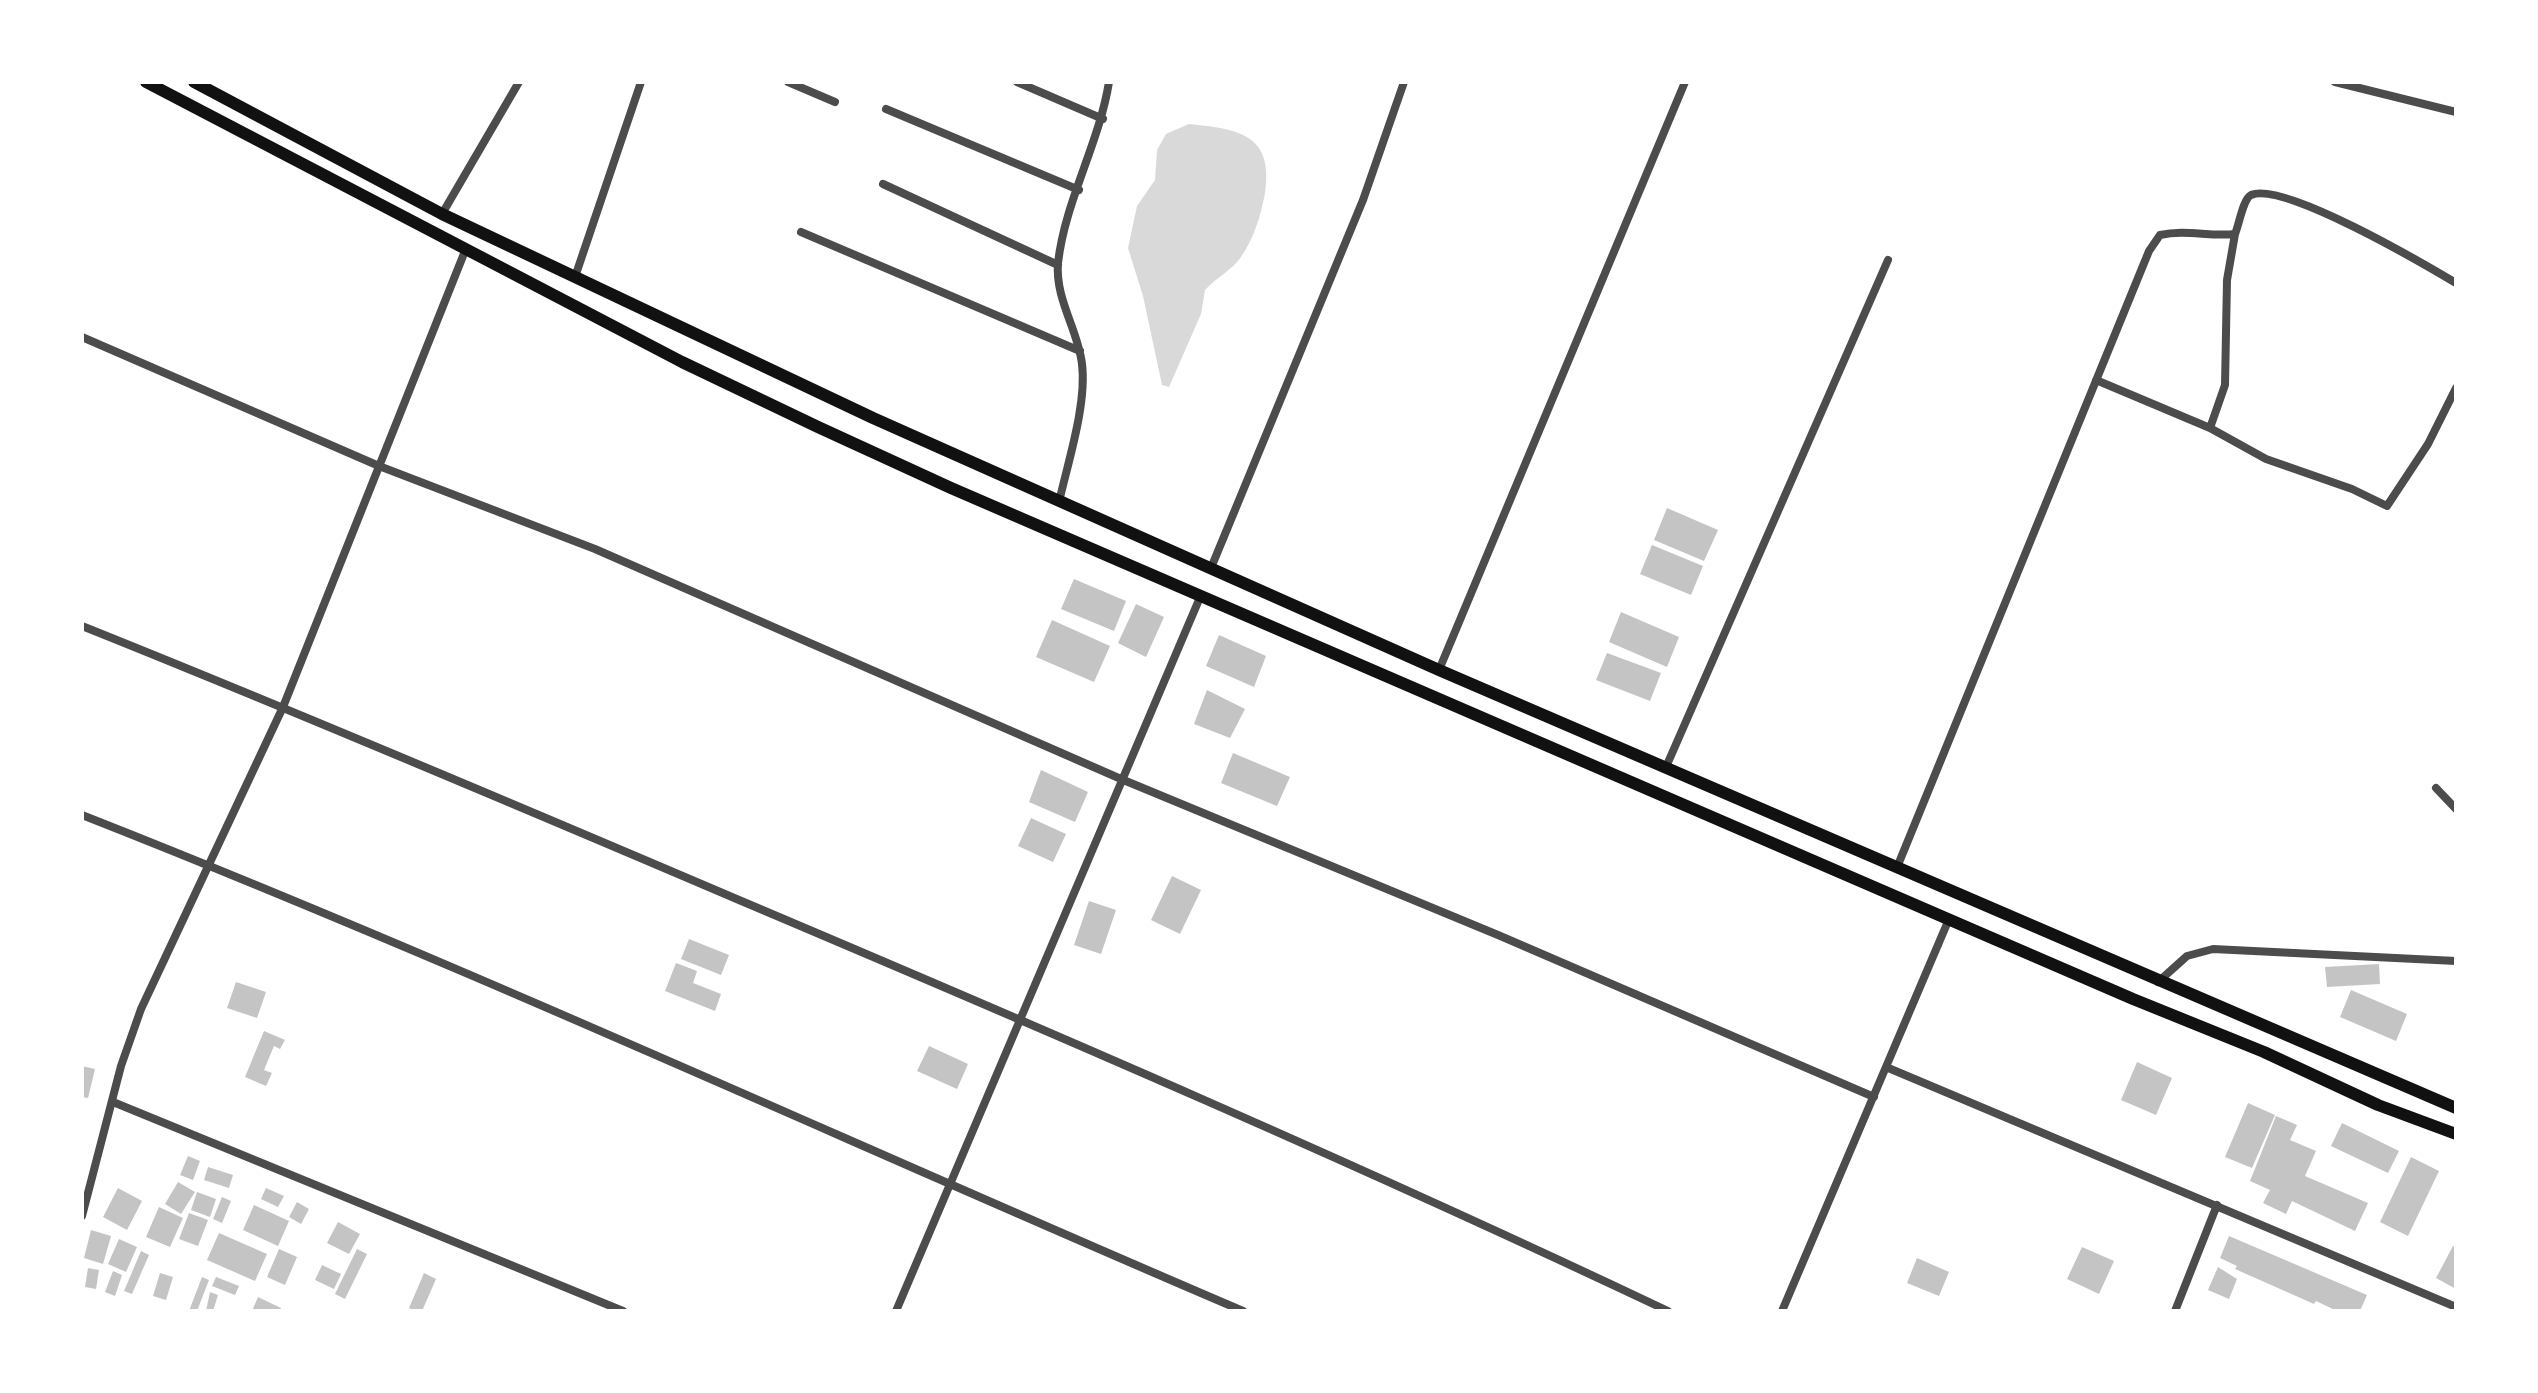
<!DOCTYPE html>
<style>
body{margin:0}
#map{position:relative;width:2538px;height:1393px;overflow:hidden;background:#fff;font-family:Poppins,sans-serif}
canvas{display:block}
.frame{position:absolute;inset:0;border:84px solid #fff;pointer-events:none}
</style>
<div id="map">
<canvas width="2538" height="1393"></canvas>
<div class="frame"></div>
</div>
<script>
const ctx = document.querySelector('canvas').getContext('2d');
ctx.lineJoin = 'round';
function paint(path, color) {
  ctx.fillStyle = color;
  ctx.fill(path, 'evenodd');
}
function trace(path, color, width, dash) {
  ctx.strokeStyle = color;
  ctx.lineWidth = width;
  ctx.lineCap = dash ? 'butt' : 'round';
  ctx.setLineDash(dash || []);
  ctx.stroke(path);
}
paint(new Path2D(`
 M 1189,124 C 1238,129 1274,134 1265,193 C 1261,215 1254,238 1241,257 C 1232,270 1216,278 1205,290 L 1201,314 L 1169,387 L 1162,385 L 1143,296 L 1128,248 L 1137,206 L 1155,180 L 1157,150 L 1166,134 Z`), '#d9d9d9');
paint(new Path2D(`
 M 1667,508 L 1718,530 L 1704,561 L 1654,540 Z
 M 1652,545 L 1703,566 L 1691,595 L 1640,574 Z
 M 1074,579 L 1126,601 L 1114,631 L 1061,609 Z
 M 1136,604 L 1164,617 L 1146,657 L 1118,643 Z
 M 1621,612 L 1679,637 L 1667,667 L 1609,642 Z
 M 1052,620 L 1110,646 L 1094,682 L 1036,657 Z
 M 1219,635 L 1266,656 L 1254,687 L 1206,666 Z
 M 1607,653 L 1661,673 L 1650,701 L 1596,680 Z
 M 1207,690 L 1245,709 L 1230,738 L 1194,724 Z
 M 1233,753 L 1290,777 L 1277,806 L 1221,783 Z
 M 1041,770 L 1088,792 L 1075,822 L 1029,802 Z
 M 1031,818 L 1066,834 L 1053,862 L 1018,846 Z
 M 1172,876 L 1201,890 L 1180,934 L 1151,920 Z
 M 1089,901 L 1116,910 L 1101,954 L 1074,945 Z
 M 689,939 L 729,955 L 721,975 L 681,959 Z
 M 676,963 L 697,971 L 693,983 L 721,994 L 715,1011 L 665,991 Z
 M 2379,964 L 2380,984 L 2327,987 L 2325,967 Z
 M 236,982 L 266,992 L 257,1018 L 227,1008 Z
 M 2351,990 L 2407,1014 L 2396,1041 L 2340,1017 Z
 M 264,1031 L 285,1040 L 280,1049 L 274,1046 L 264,1070 L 272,1073 L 266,1086 L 245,1077 Z
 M 929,1046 L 968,1064 L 957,1089 L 917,1071 Z
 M 2137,1062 L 2172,1078 L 2156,1115 L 2121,1100 Z
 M 82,1066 L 95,1069 L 88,1098 L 82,1097 Z
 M 2248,1103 L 2275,1115 L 2252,1168 L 2225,1157 Z
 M 2276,1116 L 2297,1125 L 2290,1140 L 2316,1151 L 2305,1176 L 2368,1203 L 2355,1231 L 2292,1201 L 2286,1214 L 2263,1203 L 2270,1190 L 2250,1181 Z
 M 2342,1123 L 2399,1151 L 2388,1173 L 2331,1146 Z
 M 188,1156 L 200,1161 L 193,1180 L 180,1175 Z
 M 2411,1157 L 2439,1171 L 2408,1236 L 2380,1222 Z
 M 208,1167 L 233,1175 L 229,1188 L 204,1180 Z
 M 178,1182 L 195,1192 L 181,1214 L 165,1204 Z
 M 118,1188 L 142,1201 L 127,1230 L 103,1217 Z
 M 266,1188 L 284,1196 L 278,1207 L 261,1199 Z
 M 197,1192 L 216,1199 L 210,1217 L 191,1210 Z
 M 222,1197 L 231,1201 L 222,1223 L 213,1219 Z
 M 297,1202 L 309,1209 L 301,1224 L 289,1217 Z
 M 254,1205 L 289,1221 L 278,1246 L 243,1230 Z
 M 159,1207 L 183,1218 L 170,1247 L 146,1237 Z
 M 189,1213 L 208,1220 L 198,1246 L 179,1239 Z
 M 338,1222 L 360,1234 L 349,1254 L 327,1243 Z
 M 91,1230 L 111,1236 L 103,1264 L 84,1258 Z
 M 219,1233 L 267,1254 L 255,1281 L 207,1260 Z
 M 2229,1236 L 2367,1295 L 2360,1311 L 2337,1311 L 2316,1301 L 2314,1304 L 2235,1269 L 2237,1266 L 2220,1258 Z
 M 119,1239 L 137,1247 L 126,1272 L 108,1264 Z
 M 2453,1246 L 2456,1248 L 2456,1289 L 2436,1278 Z
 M 2082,1247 L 2114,1261 L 2099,1294 L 2067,1279 Z
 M 279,1249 L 297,1257 L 285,1285 L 267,1277 Z
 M 357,1249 L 367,1254 L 345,1299 L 335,1294 Z
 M 141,1251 L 149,1255 L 132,1294 L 124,1291 Z
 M 1917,1258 L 1949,1272 L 1939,1296 L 1907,1283 Z
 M 322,1265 L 341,1274 L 334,1289 L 315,1280 Z
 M 2218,1267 L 2237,1279 L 2229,1299 L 2208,1290 Z
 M 88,1268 L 99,1270 L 96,1289 L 85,1287 Z
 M 113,1271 L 122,1275 L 115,1296 L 105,1292 Z
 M 160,1273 L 173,1277 L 166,1300 L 153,1296 Z
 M 424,1273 L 436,1279 L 422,1311 L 415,1311 L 409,1308 Z
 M 202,1277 L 209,1280 L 197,1311 L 189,1311 Z
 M 216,1277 L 239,1286 L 235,1295 L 212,1286 Z
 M 210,1292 L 218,1295 L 213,1311 L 206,1311 Z
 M 258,1297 L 281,1308 L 280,1311 L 252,1311 Z`), '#c4c4c4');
trace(new Path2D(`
 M 788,82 L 835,102
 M 1017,82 L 1103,119
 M 2335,82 L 2456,112
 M 886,109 L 1079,190
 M 883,184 L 1058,265
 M 442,214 L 519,82
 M 801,232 L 1080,351
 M 575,277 L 641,82
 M 82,337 L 379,466 L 595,549 L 1121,779 L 1498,935 L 1874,1097
 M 2096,380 L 2210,428 L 2266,459 L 2352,489 L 2387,506 L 2428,444 L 2456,388
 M 2210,428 L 2225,385 L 2227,280 L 2235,234
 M 1059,502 C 1068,462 1087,404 1082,364 C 1078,330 1055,299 1058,263 C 1065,201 1099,144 1109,82
 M 1211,568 L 1363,200 L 1404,82
 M 82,626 C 302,714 521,807 739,900 C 1051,1032 1362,1166 1668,1311
 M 1439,670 L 1685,82
 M 1666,767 L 1888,260
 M 2436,788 L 2456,809
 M 82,815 C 474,969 856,1146 1243,1311
 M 1898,865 L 2149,251 L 2160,235 C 2186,229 2209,237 2235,234 C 2239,225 2243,199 2251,195 C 2283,181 2424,264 2456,283
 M 2158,982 L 2187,956 L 2213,949 L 2456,961
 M 1886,1067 L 2456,1307
 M 113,1102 L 623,1311
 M 82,1216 L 121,1066 L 141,1009 L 283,707 L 465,251
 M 896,1311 L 1201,595
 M 1782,1311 L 1949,919
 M 2175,1311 L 2217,1205`), '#4c4c4c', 8);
trace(new Path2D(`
 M 146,82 L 682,362 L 818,427 L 951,488 L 2133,999 L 2264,1052 L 2378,1105 L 2456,1134
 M 194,82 L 442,214 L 873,418 L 1439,670 L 2456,1108`), '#111', 12);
</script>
